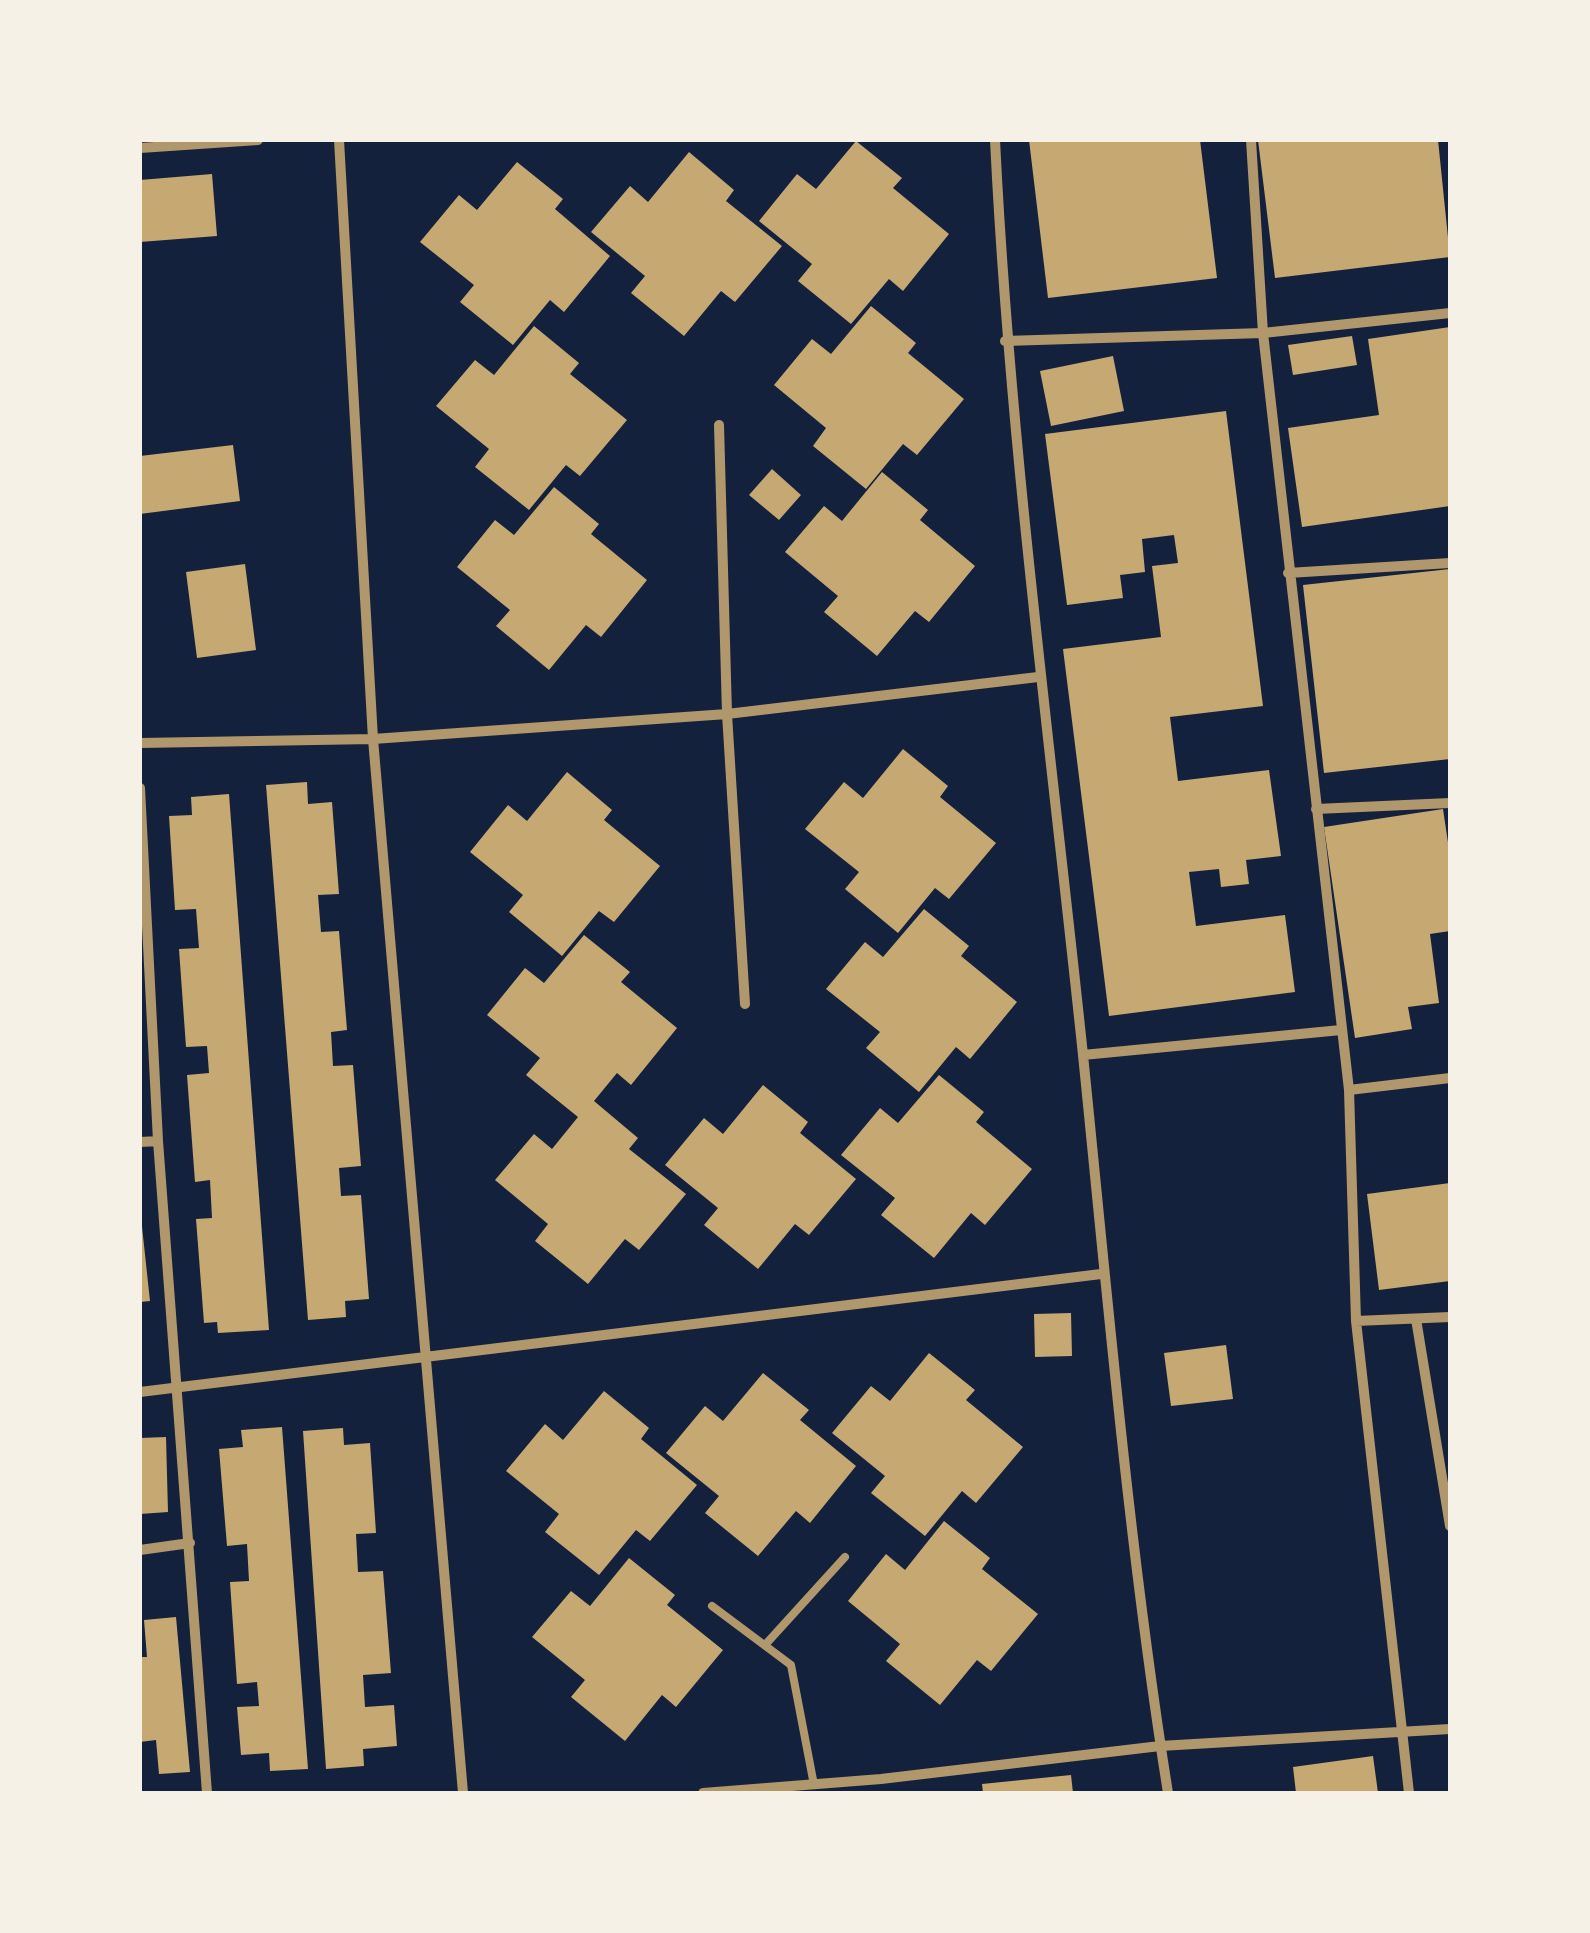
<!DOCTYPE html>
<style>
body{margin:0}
#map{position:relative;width:1590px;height:1933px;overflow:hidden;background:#14213d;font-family:Karla,sans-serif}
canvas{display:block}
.frame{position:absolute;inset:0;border:142px solid #f6f1e7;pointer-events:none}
</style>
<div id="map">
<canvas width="1590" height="1933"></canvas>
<div class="frame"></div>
</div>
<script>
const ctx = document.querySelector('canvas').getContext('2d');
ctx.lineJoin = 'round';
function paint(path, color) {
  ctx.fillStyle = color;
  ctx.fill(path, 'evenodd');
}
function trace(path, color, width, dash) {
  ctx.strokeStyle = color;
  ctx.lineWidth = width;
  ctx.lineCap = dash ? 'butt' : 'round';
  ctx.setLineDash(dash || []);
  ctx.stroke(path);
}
paint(new Path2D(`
 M 1029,140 L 1200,140 L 1217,278 L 1048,298 Z
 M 1258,140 L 1438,140 L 1450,257 L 1275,278 Z
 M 856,141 L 902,178 L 893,188 L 949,234 L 903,291 L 889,279 L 851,324 L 798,281 L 812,264 L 759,221 L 797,174 L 816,189 Z
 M 689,152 L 734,190 L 726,201 L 782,246 L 735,302 L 721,291 L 684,336 L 631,293 L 645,276 L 591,232 L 630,186 L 648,202 Z
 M 517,162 L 563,199 L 555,209 L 610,256 L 564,312 L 550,300 L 513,345 L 460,302 L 474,285 L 420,242 L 459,195 L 477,210 Z
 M 212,174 L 217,236 L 140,242 L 140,180 Z
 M 871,306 L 916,343 L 908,353 L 964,399 L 917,455 L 903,444 L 866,489 L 813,446 L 826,428 L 774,385 L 812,339 L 831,354 Z
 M 534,326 L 579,363 L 570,374 L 627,420 L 580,476 L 566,465 L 529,510 L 475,467 L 489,449 L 436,406 L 475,360 L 494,375 Z
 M 1450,327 L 1450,506 L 1302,527 L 1288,428 L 1379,415 L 1368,339 Z
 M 1352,336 L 1357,365 L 1293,375 L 1288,345 Z
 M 1113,356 L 1124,411 L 1051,426 L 1040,371 Z
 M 1226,411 L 1263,706 L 1170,717 L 1178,781 L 1269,770 L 1281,856 L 1246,860 L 1249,884 L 1221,887 L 1219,869 L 1189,872 L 1196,926 L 1285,915 L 1295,992 L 1109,1016 L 1063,649 L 1161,637 L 1152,566 L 1178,563 L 1174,535 L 1142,539 L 1145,572 L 1120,575 L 1123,598 L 1067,605 L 1045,434 Z
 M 233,445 L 240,501 L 140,514 L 140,456 Z
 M 772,469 L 801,495 L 779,520 L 749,495 Z
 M 882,472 L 928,510 L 920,520 L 975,566 L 929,622 L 915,611 L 877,656 L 824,612 L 838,596 L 785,552 L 824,506 L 842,521 Z
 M 554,487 L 599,524 L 591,534 L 647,580 L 601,637 L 586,625 L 549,670 L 496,626 L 510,610 L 457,567 L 495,520 L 514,535 Z
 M 245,564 L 256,650 L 197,658 L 186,572 Z
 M 1450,569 L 1450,759 L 1324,773 L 1303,585 Z
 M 903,749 L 948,786 L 940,797 L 996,843 L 949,899 L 935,888 L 898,933 L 845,889 L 859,872 L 805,829 L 844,782 L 863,798 Z
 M 567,772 L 612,810 L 604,820 L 660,866 L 614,922 L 599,911 L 562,956 L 509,912 L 523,895 L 470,852 L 508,805 L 527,821 Z
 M 307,782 L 308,804 L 332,802 L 339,894 L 318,895 L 321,932 L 339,931 L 347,1030 L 331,1032 L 333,1066 L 353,1065 L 361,1166 L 339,1168 L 341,1196 L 361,1195 L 369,1299 L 345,1301 L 346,1317 L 308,1320 L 266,785 Z
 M 229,794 L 269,1330 L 218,1333 L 217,1322 L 204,1323 L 196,1219 L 212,1218 L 210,1180 L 195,1182 L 187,1075 L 209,1073 L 207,1046 L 186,1047 L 179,949 L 199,948 L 196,909 L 175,910 L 169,816 L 192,815 L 191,797 Z
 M 1443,809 L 1450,856 L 1450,931 L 1430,934 L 1439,1003 L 1408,1007 L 1412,1029 L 1355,1038 L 1324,827 Z
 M 924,909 L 969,946 L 961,956 L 1017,1002 L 970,1059 L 956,1047 L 919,1092 L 866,1048 L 880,1032 L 826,989 L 865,942 L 883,957 Z
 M 584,935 L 630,972 L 621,982 L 677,1028 L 631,1085 L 617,1073 L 594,1101 L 638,1138 L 629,1149 L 686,1194 L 639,1250 L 625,1239 L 588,1284 L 535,1241 L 548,1224 L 495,1180 L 534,1134 L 552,1149 L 578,1117 L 526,1075 L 540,1058 L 487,1015 L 525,968 L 544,983 Z
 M 939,1075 L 984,1112 L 976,1122 L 1032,1169 L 985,1225 L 971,1213 L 934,1258 L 881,1215 L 895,1198 L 841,1155 L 880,1108 L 898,1123 Z
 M 763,1085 L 808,1122 L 800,1133 L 856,1179 L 809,1235 L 795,1224 L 758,1269 L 704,1225 L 718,1208 L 665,1165 L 704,1118 L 723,1134 Z
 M 1450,1183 L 1450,1281 L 1379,1290 L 1367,1194 Z
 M 140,1208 L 150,1301 L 140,1302 Z
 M 1071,1313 L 1072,1356 L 1035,1357 L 1034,1314 Z
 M 1226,1345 L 1233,1399 L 1171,1406 L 1164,1353 Z
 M 929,1353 L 975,1390 L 966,1400 L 1023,1447 L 976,1503 L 962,1491 L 925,1536 L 871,1493 L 885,1476 L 832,1433 L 871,1386 L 890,1401 Z
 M 763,1373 L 809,1410 L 800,1420 L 856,1466 L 810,1523 L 796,1511 L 758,1556 L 705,1513 L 719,1496 L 666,1453 L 705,1406 L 723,1421 Z
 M 604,1391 L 649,1428 L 641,1439 L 697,1485 L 650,1541 L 636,1530 L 599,1575 L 545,1532 L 559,1514 L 506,1471 L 545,1424 L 563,1440 Z
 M 282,1427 L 308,1769 L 270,1771 L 269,1753 L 241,1755 L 237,1707 L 259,1706 L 257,1682 L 237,1684 L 230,1582 L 249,1581 L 247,1544 L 227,1546 L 219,1449 L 243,1447 L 241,1430 Z
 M 343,1428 L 344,1445 L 370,1443 L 376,1533 L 356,1534 L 358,1572 L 383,1571 L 391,1673 L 363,1675 L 365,1707 L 394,1705 L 397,1746 L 363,1749 L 364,1766 L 326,1769 L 303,1431 Z
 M 166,1437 L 168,1512 L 140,1514 L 140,1438 Z
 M 944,1521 L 990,1558 L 982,1569 L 1038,1614 L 991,1671 L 977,1660 L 940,1705 L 886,1661 L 900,1644 L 848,1601 L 886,1554 L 905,1570 Z
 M 629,1558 L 675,1595 L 667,1605 L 723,1650 L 676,1707 L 662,1695 L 625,1741 L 571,1697 L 585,1680 L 532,1637 L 571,1591 L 590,1606 Z
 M 176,1617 L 190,1772 L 159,1774 L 156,1740 L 140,1742 L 140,1657 L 147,1657 L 144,1620 Z
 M 1373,1756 L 1378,1793 L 1296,1793 L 1293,1767 Z
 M 1071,1775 L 1073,1793 L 983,1793 L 982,1784 Z`), '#c6a872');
trace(new Path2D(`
 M 712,1606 L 791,1665 L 814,1785
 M 765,1645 L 845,1557`), '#b1986c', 8);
trace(new Path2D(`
 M 339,140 L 373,739 L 463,1793
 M 995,140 C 1010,447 1051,749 1083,1055 C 1108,1301 1129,1548 1168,1793
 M 1251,140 L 1263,333 L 1349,1090 L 1356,1321 L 1409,1793
 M 140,148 L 258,140
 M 1005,341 L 1263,333 L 1450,313
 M 719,425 L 727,714 L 745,1004
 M 1288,573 L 1450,563
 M 140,743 L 373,739 L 727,714 L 1038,677
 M 140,788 L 158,1141 L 207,1793
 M 1316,809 L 1450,803
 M 1083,1055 L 1341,1030
 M 1349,1090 L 1450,1078
 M 140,1142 L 158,1141
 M 1416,1319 L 1450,1526
 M 1356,1321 L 1450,1317
 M 140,1392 L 1101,1274
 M 140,1550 L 190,1543
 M 703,1793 L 881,1779 L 1160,1746 L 1450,1729`), '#b1986c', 10);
</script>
